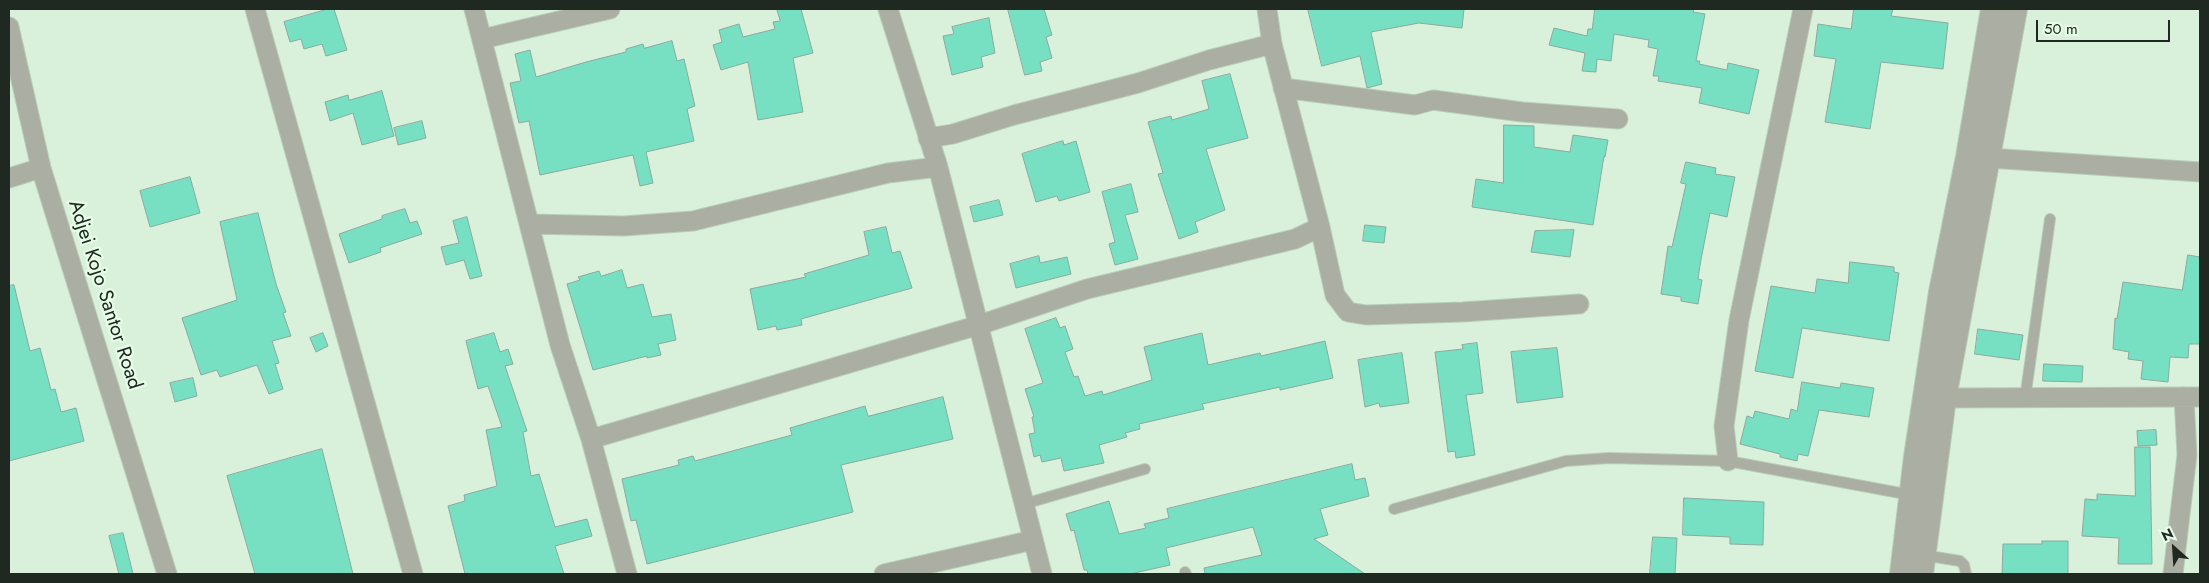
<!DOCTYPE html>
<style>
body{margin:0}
#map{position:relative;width:2209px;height:583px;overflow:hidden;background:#d9f1da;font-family:Jost,sans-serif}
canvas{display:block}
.frame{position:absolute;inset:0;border:10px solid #202921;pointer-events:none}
.north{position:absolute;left:2149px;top:523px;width:50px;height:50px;-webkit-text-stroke:4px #e6fee7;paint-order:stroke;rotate:334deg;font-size:14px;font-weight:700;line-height:20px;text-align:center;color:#202921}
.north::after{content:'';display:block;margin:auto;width:18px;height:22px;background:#202921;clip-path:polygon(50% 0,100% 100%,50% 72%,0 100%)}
.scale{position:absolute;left:2036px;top:20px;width:134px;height:22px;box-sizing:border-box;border:2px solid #202921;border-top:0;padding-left:6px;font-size:15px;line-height:18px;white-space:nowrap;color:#202921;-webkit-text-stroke:4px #e6fee7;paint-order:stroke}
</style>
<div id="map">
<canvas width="2209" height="583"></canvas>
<div class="frame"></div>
<div class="north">N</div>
<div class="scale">50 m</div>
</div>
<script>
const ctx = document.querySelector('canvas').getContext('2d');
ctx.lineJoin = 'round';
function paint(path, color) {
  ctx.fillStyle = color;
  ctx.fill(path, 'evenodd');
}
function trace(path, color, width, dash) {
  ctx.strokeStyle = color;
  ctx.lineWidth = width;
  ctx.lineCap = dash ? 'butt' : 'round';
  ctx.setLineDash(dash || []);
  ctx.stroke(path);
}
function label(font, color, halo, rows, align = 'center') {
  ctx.font = font + ' Jost,sans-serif';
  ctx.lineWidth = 4.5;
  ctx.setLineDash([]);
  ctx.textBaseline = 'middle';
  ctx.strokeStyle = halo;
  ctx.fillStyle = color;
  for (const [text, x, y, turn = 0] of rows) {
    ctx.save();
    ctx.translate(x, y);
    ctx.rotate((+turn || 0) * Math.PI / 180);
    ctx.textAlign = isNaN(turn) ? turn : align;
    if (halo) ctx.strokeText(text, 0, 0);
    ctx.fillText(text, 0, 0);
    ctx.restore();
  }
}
const building = new Path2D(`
 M 328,9 L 334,9 L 347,50 L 326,56 L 322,44 L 304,49 L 301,39 L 290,42 L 284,22 Z
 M 777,9 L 801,9 L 813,53 L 793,58 L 803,112 L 758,120 L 748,62 L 721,70 L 713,45 L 722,42 L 719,30 L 739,24 L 743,37 L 775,29 L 773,22 L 780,21 Z
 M 1008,9 L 1044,9 L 1052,35 L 1046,37 L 1052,58 L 1040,62 L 1042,71 L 1025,75 Z
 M 1308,9 L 1464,9 L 1462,28 L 1419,23 L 1371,32 L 1382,84 L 1367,88 L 1360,56 L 1322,66 Z
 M 1595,9 L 1694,9 L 1693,12 L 1705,14 L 1696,61 L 1700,61 L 1699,64 L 1727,70 L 1728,63 L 1759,70 L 1749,114 L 1699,103 L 1702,88 L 1658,81 L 1659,76 L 1653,76 L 1658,49 L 1648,47 L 1649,40 L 1614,34 L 1611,61 L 1597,59 L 1596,72 L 1582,71 L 1585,53 L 1549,45 L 1554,28 L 1587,36 L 1588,29 L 1592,29 Z
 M 1854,9 L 1893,9 L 1891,16 L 1948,23 L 1943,69 L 1881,62 L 1870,129 L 1825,122 L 1836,59 L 1814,56 L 1818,24 L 1851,29 Z
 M 989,18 L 995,53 L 981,57 L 983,67 L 952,75 L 943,36 L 954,34 L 952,27 Z
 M 672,41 L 677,61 L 684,59 L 695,106 L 687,109 L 694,141 L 646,152 L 653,183 L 640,186 L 633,155 L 540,175 L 529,121 L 519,123 L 510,83 L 521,81 L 515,54 L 530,50 L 536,77 L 586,62 L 626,52 L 626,49 L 643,44 L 644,48 Z
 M 1230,74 L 1248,138 L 1206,149 L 1225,210 L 1195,222 L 1198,232 L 1179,239 L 1158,174 L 1163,173 L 1148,122 L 1171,116 L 1172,120 L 1209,109 L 1202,81 Z
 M 382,91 L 394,136 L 362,145 L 353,113 L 330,121 L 325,102 L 348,95 L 349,100 Z
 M 422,121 L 426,138 L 398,145 L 394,128 Z
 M 1504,125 L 1534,126 L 1534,147 L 1570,152 L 1573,135 L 1608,140 L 1605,157 L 1604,156 L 1593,225 L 1472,207 L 1476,179 L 1503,183 Z
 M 1063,141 L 1064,145 L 1076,141 L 1090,192 L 1059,201 L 1057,196 L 1036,202 L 1022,154 Z
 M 1686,162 L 1716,168 L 1715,174 L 1735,177 L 1727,217 L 1710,213 L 1700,265 L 1698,279 L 1702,280 L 1698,304 L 1681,301 L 1681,297 L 1661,294 L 1668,246 L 1672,247 L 1686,184 L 1681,183 Z
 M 190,177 L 200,213 L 150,227 L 140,191 Z
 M 1131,184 L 1138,212 L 1125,215 L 1138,259 L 1115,265 L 1109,244 L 1115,242 L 1102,192 Z
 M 999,200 L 1003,215 L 974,222 L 970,207 Z
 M 405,209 L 410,223 L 417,221 L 422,234 L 380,248 L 381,252 L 349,263 L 339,234 L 382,219 L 382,216 Z
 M 258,213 L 276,284 L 286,312 L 283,313 L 291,336 L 272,341 L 279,363 L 275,364 L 283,389 L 269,394 L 257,365 L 220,377 L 217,370 L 201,375 L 182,318 L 237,300 L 220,222 Z
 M 467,217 L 482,276 L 470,279 L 464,260 L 446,265 L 441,247 L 459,243 L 453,221 Z
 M 1365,225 L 1386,227 L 1384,243 L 1363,241 Z
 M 886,227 L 892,253 L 900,251 L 912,288 L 801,319 L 802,325 L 777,330 L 776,326 L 758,330 L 750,289 L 806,277 L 804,274 L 869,255 L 864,232 Z
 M 1574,230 L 1570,257 L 1531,252 L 1535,231 Z
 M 2188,255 L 2200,257 L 2200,344 L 2189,344 L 2188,358 L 2170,357 L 2168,382 L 2141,379 L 2143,361 L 2128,359 L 2129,352 L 2113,349 L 2115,318 L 2117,319 L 2123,282 L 2182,290 Z
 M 1039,256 L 1040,263 L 1067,257 L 1071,274 L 1016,288 L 1010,264 Z
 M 1850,262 L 1894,267 L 1894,272 L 1899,273 L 1889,341 L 1802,328 L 1793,378 L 1755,371 L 1771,286 L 1815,293 L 1817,279 L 1848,283 Z
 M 622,270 L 627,288 L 643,284 L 652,317 L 671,314 L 676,340 L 658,344 L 661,355 L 647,358 L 647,356 L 593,370 L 567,284 L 580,280 L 578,277 L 599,271 L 601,276 Z
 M 14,285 L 30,351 L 40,348 L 51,390 L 55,389 L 61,412 L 76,408 L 84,441 L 9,461 L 9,286 Z
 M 1056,318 L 1060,328 L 1065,326 L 1073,349 L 1065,352 L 1074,377 L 1078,376 L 1085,396 L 1102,391 L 1103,395 L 1152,380 L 1144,347 L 1202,333 L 1208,365 L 1260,353 L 1261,356 L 1325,341 L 1333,378 L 1280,390 L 1280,387 L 1202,404 L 1204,409 L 1139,424 L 1140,429 L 1125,433 L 1127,437 L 1099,445 L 1104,463 L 1064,471 L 1061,458 L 1042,462 L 1040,455 L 1034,457 L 1029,434 L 1035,433 L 1032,417 L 1034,417 L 1025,389 L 1043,383 L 1025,329 Z
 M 1978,329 L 2023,335 L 2019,360 L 1975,354 Z
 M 323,333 L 328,346 L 316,352 L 310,338 Z
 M 494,333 L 500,352 L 508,349 L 513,364 L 505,366 L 527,431 L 523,432 L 531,476 L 539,474 L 555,527 L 587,519 L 592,536 L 555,546 L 564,574 L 465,574 L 448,506 L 465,501 L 464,495 L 497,486 L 486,430 L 502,427 L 488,386 L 478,389 L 466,341 Z
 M 1477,343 L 1483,393 L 1466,395 L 1475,455 L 1456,458 L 1455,451 L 1448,452 L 1435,352 L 1463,349 L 1462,345 Z
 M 1557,348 L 1563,397 L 1517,403 L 1511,352 Z
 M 1402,353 L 1409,403 L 1380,407 L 1379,403 L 1365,407 L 1358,360 Z
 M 2044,364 L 2083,366 L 2082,382 L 2043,381 Z
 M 193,378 L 197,396 L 175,402 L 170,383 Z
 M 1802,382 L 1840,388 L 1841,383 L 1874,388 L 1869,417 L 1819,410 L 1808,456 L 1798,454 L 1797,461 L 1780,457 L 1780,454 L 1740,444 L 1747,416 L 1753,418 L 1755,411 L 1789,419 L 1791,409 L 1797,411 Z
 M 943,397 L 953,439 L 841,465 L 853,512 L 647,564 L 636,520 L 631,521 L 622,479 L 679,465 L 678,460 L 693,456 L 695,461 L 792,435 L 790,428 L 865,406 L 868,416 Z
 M 2156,430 L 2157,445 L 2138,446 L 2137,431 Z
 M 2135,447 L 2150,447 L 2152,564 L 2118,564 L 2119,538 L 2082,536 L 2085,499 L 2097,500 L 2097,494 L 2135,496 Z
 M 322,449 L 353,574 L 255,574 L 227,476 Z
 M 1352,464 L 1355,480 L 1365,478 L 1369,496 L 1320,509 L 1328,535 L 1314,539 L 1365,574 L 1205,574 L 1204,568 L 1262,555 L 1253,527 L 1166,548 L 1170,565 L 1130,574 L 1088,574 L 1087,570 L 1084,570 L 1074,530 L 1071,531 L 1066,514 L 1109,501 L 1119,534 L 1146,528 L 1144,524 L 1169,518 L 1167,509 Z
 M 1684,498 L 1764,502 L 1763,545 L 1730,544 L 1730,537 L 1683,535 Z
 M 123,533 L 133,574 L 119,574 L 109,536 Z
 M 1653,537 L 1677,538 L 1675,574 L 1650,574 Z
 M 2042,541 L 2068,541 L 2068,574 L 2002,574 L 2003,544 L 2042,544 Z`);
paint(building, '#77e0c2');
trace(building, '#89aa9f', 1);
const service = new Path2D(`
 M 2025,399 L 2050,219
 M 1024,504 L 1145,469
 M 1394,509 L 1566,461 L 1609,458 L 1728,461 L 1911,495
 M 1923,555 L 1960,561 L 1964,565 L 1966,574
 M 1185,572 L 1186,574`);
const minor = new Path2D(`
 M 255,9 L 413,574
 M 474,9 L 560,345 L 591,439 L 627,574
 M 888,9 L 938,167 L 1042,574
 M 9,27 L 41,168 L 167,574
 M 482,39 L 610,9
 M 1272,44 L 1320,227 L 1335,295 L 1348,312 L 1366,315 L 1463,312 L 1579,304
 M 1283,88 L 1415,105 L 1433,100 L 1522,112 L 1618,119
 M 928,138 L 953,134 L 1014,115 L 1138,83 L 1209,60 L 1272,44 L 1267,9
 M 1974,157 L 2200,172
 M 9,178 L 41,168
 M 530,224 L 624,226 L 693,221 L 888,173 L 938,167
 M 1944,398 L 2200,397
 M 591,439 L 979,325 L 1087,289 L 1295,239 L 1320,227
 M 1728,461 L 1724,426 L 1739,320 L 1803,9
 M 884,574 L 1033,540
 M 2173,574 L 2187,455 L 2184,397`);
const tertiary = new Path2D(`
 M 1902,574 L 1916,457 L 1941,292 L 1968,157 L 1993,9
 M 1921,574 L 1944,398 L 2015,9`);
trace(service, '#b8cdb9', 12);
trace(minor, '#b8cdb9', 21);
trace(tertiary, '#b8cdb9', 26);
trace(service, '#abaea2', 10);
trace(minor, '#abaea2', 19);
trace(tertiary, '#abaea2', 24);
label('20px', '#202921', '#e6fee7', [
 ["Adjei Kojo Santor Road",104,295,72]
]);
</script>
